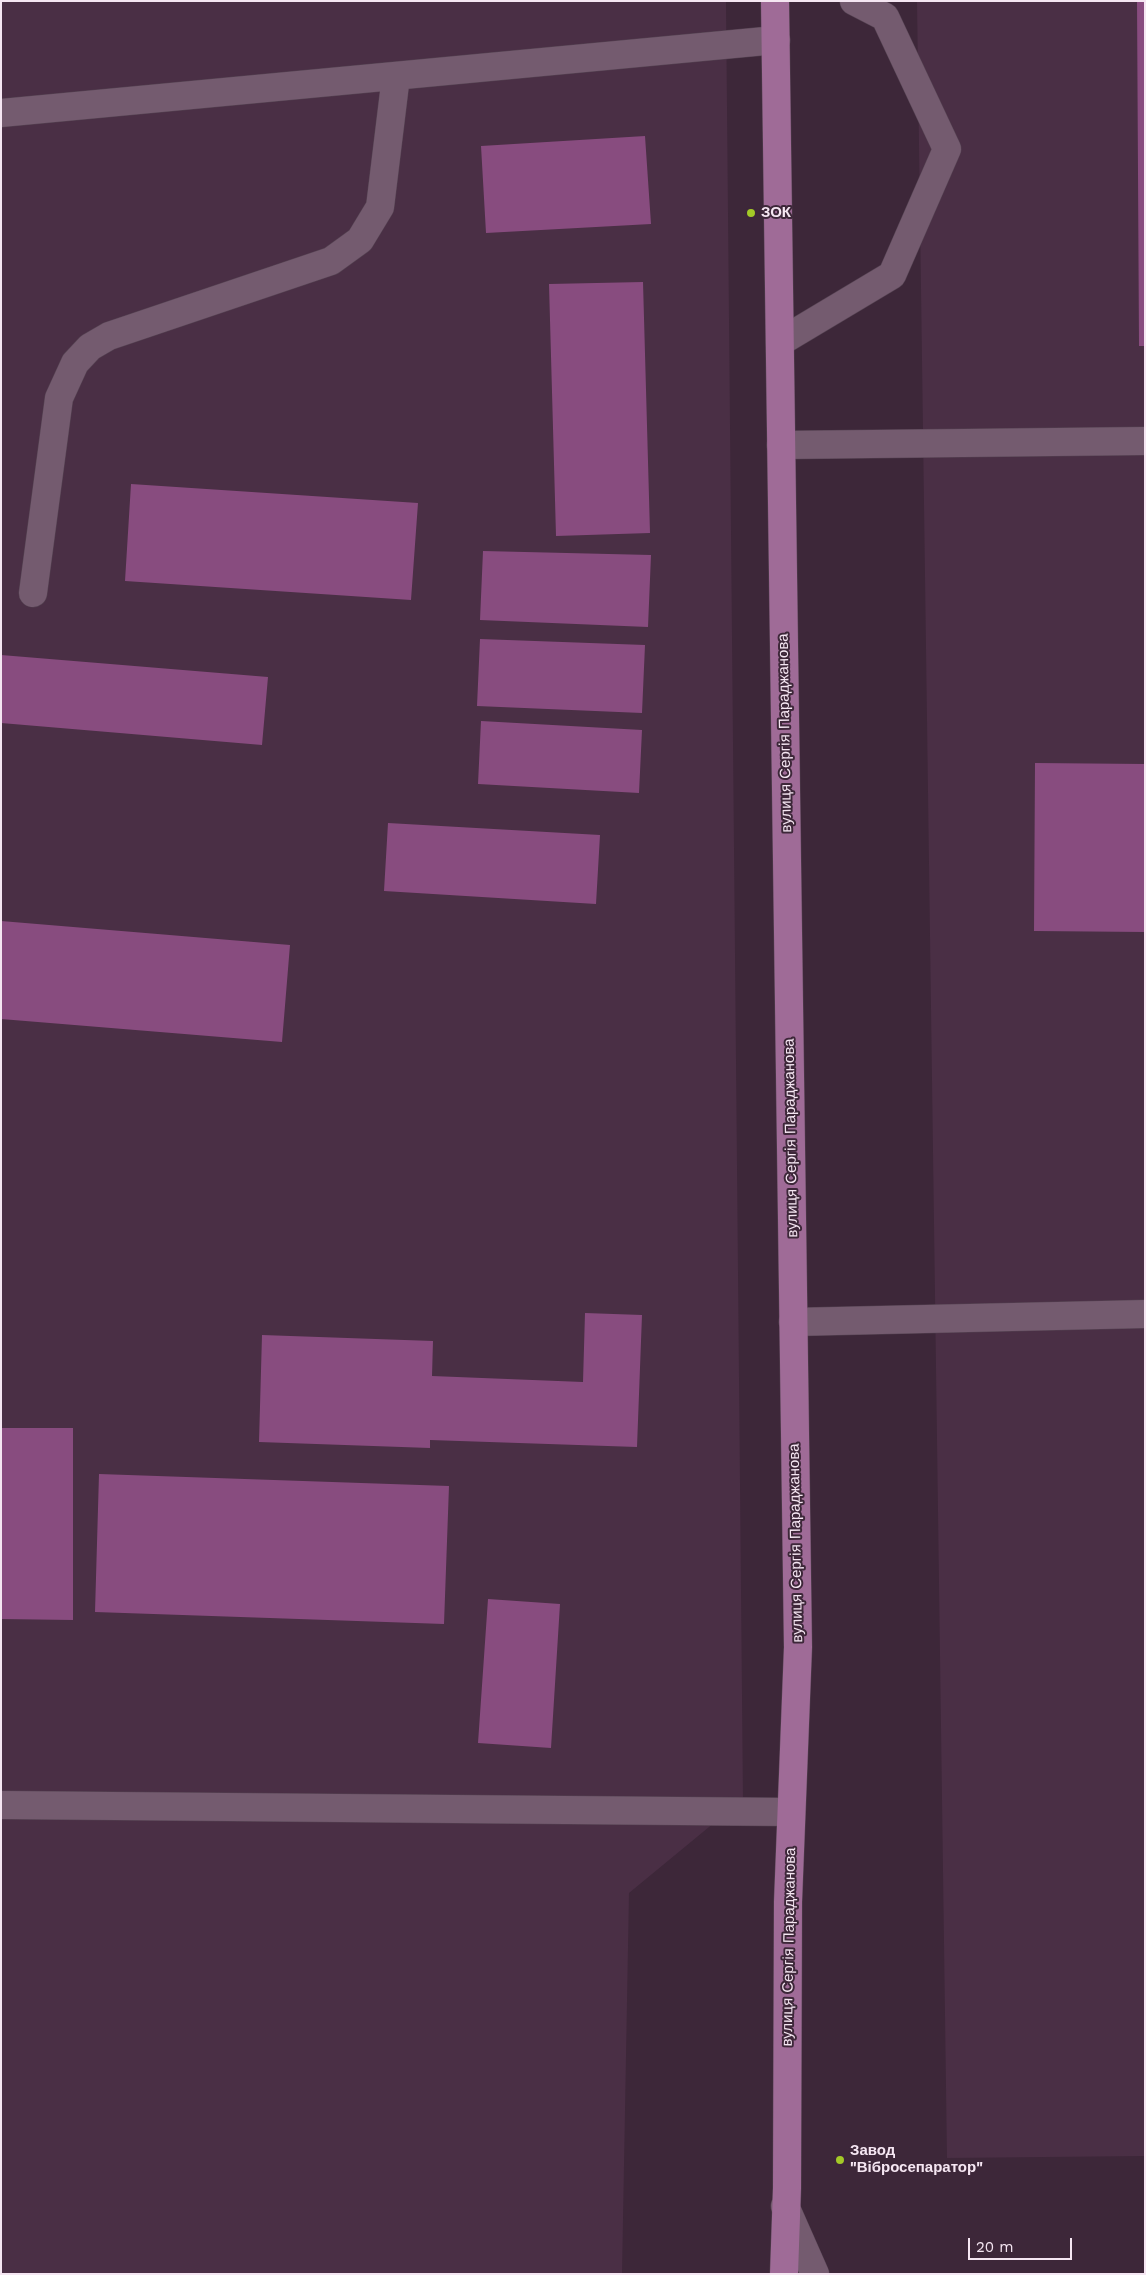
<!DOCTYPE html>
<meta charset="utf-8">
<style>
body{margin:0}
#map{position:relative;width:1146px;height:2275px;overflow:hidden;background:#3d2739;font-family:"Work Sans",sans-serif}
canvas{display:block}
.frame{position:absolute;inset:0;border:2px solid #f5e6f2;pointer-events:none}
.scale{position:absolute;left:968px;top:2238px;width:104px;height:22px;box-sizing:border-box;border:2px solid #f5e6f2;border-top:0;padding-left:6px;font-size:15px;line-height:18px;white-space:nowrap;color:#f5e6f2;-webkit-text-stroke:4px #3d2739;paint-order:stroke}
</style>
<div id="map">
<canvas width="1146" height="2275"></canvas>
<div class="frame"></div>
<div class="scale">20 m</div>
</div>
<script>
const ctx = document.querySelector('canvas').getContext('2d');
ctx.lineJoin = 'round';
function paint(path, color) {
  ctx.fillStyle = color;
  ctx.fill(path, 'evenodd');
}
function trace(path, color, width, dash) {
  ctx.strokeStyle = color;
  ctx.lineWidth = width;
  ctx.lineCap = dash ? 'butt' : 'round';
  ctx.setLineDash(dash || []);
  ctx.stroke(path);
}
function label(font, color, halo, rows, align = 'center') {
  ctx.font = font + ' "Work Sans",sans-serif';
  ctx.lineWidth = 4;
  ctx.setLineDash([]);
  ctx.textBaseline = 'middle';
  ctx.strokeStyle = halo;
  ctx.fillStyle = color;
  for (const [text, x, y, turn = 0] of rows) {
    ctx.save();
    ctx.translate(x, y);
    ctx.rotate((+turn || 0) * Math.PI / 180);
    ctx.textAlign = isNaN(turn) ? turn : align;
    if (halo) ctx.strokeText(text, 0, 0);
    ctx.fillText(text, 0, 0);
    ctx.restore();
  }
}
paint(new Path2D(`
 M 1,1 L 726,1 L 743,1799 L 629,1893 L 622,2274 L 1,2274 Z
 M 917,1 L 1145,1 L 1145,2156 L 947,2158 Z`), '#4a2f45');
paint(new Path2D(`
 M 1137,1 L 1145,1 L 1145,346 L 1139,346 Z
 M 645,136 L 651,224 L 486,233 L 481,146 Z
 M 643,282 L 650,533 L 556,536 L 549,284 Z
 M 131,484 L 418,503 L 411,600 L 125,581 Z
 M 483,551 L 651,555 L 648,627 L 480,620 Z
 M 480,639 L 645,645 L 642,713 L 477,706 Z
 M 1,655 L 268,677 L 262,745 L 1,723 Z
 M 481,721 L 642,730 L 639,793 L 478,784 Z
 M 1035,763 L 1145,764 L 1145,932 L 1034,931 Z
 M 388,823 L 600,835 L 596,904 L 384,891 Z
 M 1,921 L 290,945 L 282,1042 L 1,1019 Z
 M 585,1313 L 642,1315 L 637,1447 L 430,1440 L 430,1448 L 259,1442 L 262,1335 L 433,1341 L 432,1376 L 583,1382 Z
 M 1,1428 L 73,1428 L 73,1620 L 1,1619 Z
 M 99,1474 L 449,1486 L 444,1624 L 95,1612 Z
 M 488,1599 L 560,1604 L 551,1748 L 478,1743 Z`), '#884c7f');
const minor = new Path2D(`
 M 1,113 L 776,40
 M 780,342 L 892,275 L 947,149 L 885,17 L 854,1
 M 781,445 L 1145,441
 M 33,593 L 59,398 L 75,363 L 90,347 L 109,336 L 331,261 L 360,240 L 380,207 L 396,76
 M 793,1322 L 1145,1314
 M 1,1805 L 791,1812
 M 785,2206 L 815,2274`);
const major = new Path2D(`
 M 775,1 L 798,1647 L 788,1902 L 787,2188 L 784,2274`);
trace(minor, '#554352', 29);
trace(major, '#554352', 29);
trace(minor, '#745b6f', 28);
trace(major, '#9f6b97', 28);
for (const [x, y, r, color] of [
 [751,213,5,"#a3c927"],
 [840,2160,5,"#a3c927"]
]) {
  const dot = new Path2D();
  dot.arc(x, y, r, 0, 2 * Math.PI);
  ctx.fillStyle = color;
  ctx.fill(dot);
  trace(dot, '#3d2739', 2);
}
label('bold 15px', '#f5e6f2', '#3d2739', [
 ["ЗОК",761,213],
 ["Завод",850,2151],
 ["\"Вібросепаратор\"",850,2168]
], 'left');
label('15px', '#f5e6f2', '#3d2739', [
 ["вулиця Сергія Параджанова",785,733,-91],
 ["вулиця Сергія Параджанова",791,1138,-91],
 ["вулиця Сергія Параджанова",796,1543,-91],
 ["вулиця Сергія Параджанова",789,1947,-89]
]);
</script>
